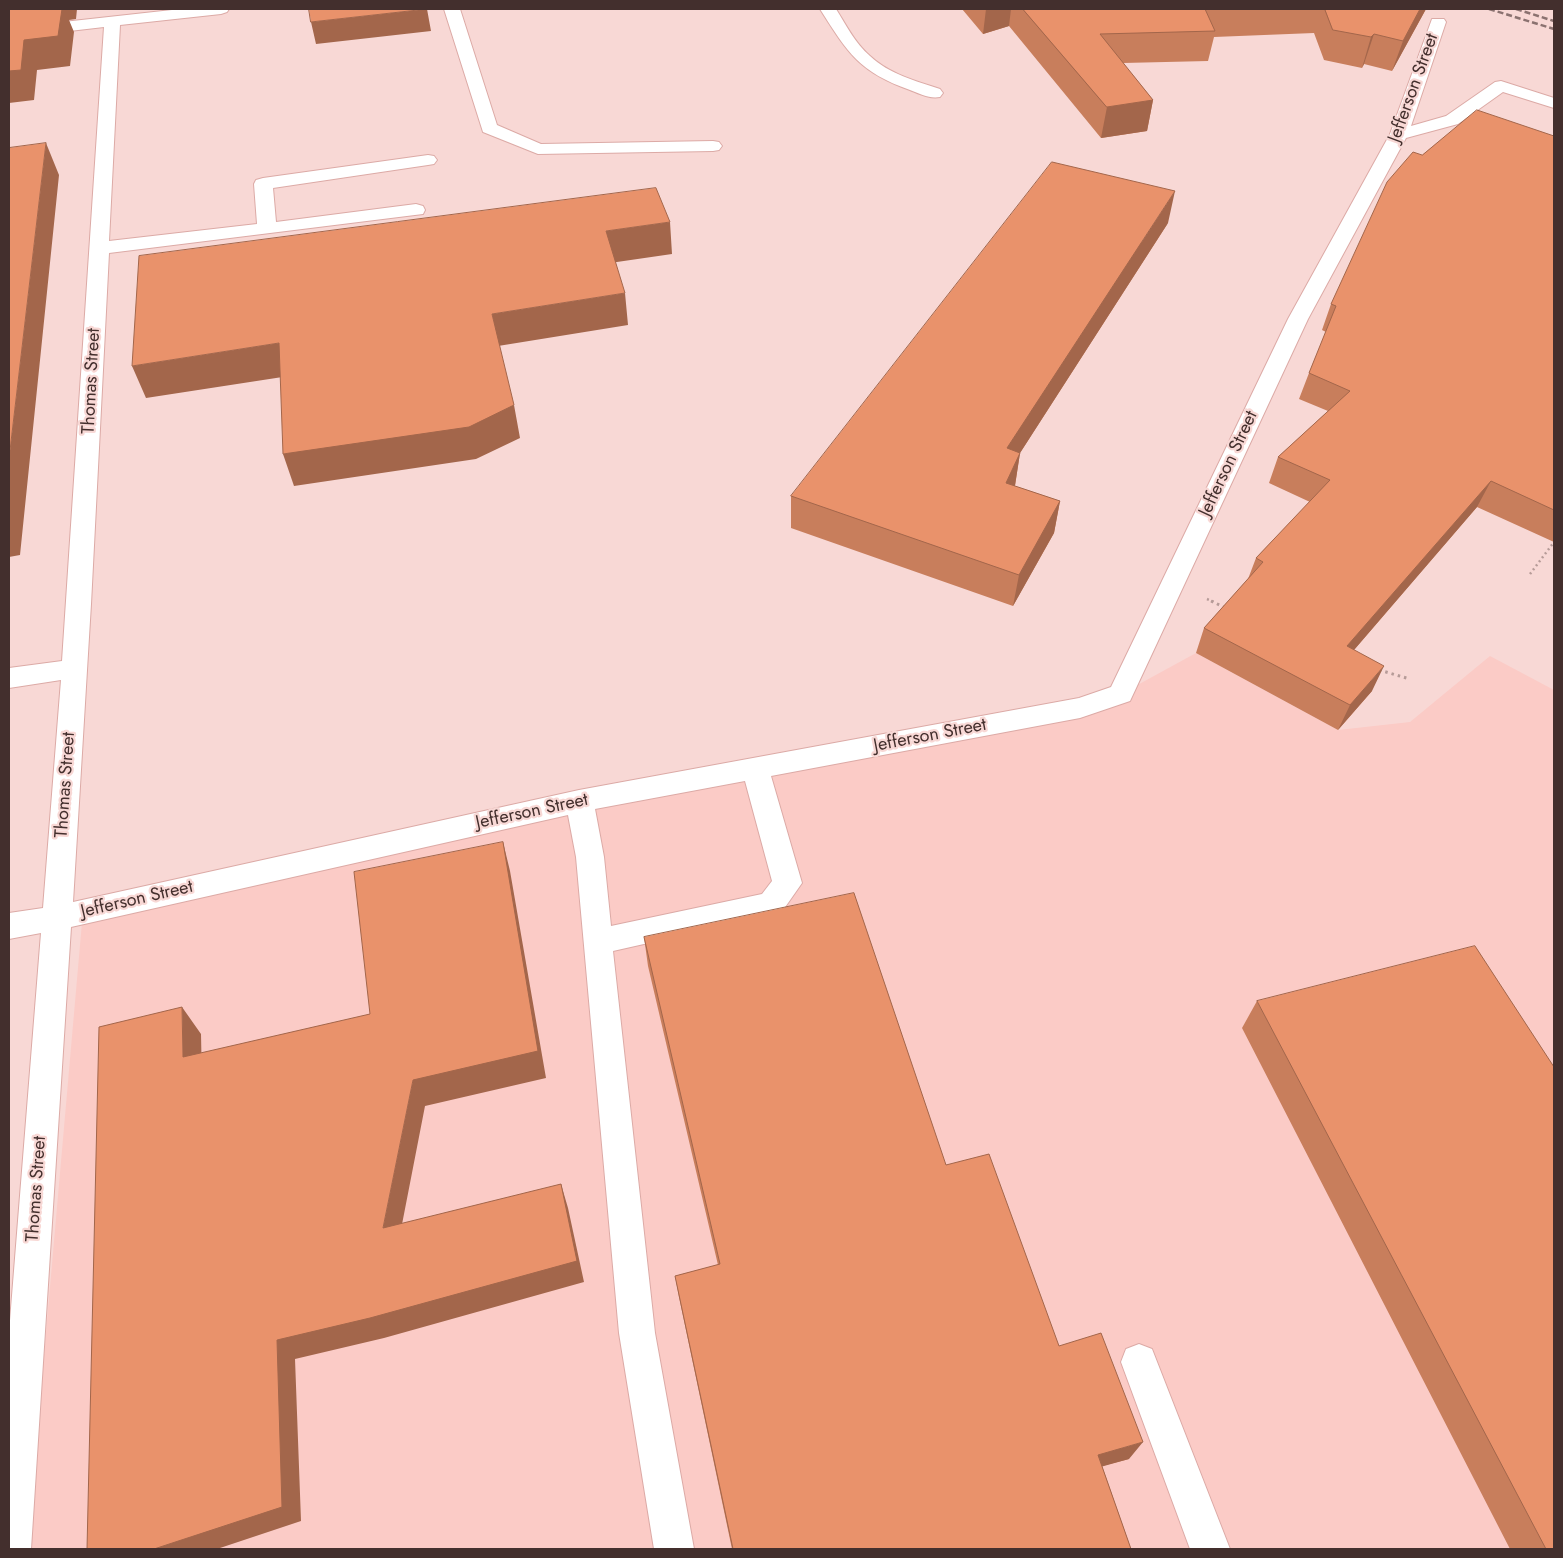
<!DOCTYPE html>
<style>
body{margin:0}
#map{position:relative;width:1563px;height:1558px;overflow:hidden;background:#f8d8d5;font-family:Jost,sans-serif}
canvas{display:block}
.frame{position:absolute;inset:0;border:10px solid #432f2d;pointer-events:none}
</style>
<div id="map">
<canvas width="1563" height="1558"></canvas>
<div class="frame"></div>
</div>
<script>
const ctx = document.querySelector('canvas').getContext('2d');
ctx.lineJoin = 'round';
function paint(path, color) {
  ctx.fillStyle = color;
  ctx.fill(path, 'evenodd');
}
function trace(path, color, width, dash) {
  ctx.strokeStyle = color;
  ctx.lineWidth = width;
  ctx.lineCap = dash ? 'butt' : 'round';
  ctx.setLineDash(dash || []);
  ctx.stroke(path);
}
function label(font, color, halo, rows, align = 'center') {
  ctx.font = font + ' Jost,sans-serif';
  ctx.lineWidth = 4.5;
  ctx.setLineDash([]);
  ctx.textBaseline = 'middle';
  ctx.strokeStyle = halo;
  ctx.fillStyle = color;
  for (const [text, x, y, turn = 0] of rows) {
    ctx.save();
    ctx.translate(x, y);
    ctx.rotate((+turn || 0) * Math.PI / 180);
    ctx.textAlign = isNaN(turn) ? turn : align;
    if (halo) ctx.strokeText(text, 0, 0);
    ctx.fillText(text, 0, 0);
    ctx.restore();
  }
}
paint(new Path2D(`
 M 1196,653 L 1338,730 L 1410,722 L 1490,656 L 1554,690 L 1554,1549 L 27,1549 L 83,911 L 1121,694 Z`), '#fbcbc6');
const minor = new Path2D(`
 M 181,9 L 229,9 L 227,12 L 221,14 L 120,25 L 109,241 L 257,224 L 254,184 L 256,180 L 263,178 L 428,155 L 434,156 L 437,160 L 434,164 L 428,165 L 273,188 L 276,222 L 416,204 L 423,206 L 425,210 L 423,214 L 109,253 L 91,604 L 73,902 L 579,790 L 1079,698 L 1111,687 L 1288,319 L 1390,134 L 1432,19 L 1444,19 L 1446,22 L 1411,126 L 1446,116 L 1495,82 L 1501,81 L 1554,98 L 1554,108 L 1503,92 L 1458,124 L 1406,138 L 1308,319 L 1130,701 L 1080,718 L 771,776 L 802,883 L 781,913 L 613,951 L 655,1333 L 694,1549 L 654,1549 L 619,1333 L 576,857 L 568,815 L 71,927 L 31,1549 L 9,1549 L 9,1333 L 41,933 L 9,939 L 9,913 L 43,908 L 61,680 L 9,688 L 9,668 L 62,661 L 104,27 L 9,38 L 9,28 ZM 745,781 L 772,881 L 762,894 L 611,926 L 604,857 L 595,809 Z
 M 444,9 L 460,9 L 497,125 L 541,144 L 713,141 L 719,142 L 722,146 L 719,150 L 713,151 L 538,154 L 483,132 Z
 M 820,9 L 836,9 C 846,25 855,43 870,56 C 889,74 916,81 940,89 L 943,93 L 940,97 C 930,99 920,94 910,90 C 859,72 848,53 820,9 Z
 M 1139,1344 L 1152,1349 L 1230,1549 L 1190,1549 L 1121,1362 L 1126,1349 Z`);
trace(minor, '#dcaaa6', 2);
trace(new Path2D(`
 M 1530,574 L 1554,542
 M 1207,599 L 1214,602`), '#b69b98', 2.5, [2, 3]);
trace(new Path2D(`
 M 1211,601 L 1226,608
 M 1379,670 L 1410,679`), '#b69b98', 3, [2.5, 4]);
paint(minor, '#fff');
trace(new Path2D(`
 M 1489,9 L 1554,29
 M 1516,9 L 1554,21`), '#8b7270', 2.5, [6, 3]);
paint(new Path2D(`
 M 962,9 L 1426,9 L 1392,71 L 1364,64 L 1362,68 L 1324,60 L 1314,33 L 1214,37 L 1208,61 L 1123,63 L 1153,100 L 1147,131 L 1101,138 L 1009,26 L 983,34 Z
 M 1554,136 L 1554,542 L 1477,507 L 1354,650 L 1372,691 L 1338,730 L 1196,653 L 1204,628 L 1248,579 L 1256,558 L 1310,502 L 1269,483 L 1278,457 L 1328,411 L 1299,399 L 1309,373 L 1326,332 L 1322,330 L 1331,304 L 1422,155 Z
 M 1168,223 L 1020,453 L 1015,486 L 1060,501 L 1054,533 L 1013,606 L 791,528 L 791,496 Z
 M 644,937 L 946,1165 L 1129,1459 L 1102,1466 L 1131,1549 L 732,1549 L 679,1297 L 675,1276 L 718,1265 L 648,966 Z
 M 1257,1001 L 1554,1549 L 1510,1549 L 1242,1028 Z`), '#c87e5c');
paint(new Path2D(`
 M 9,9 L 77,9 L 76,19 L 69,20 L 74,32 L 70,66 L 37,70 L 34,100 L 9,103 Z
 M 427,9 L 431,31 L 316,44 L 311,22 Z
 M 986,9 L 1011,9 L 1009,26 L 983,34 Z
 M 1420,9 L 1426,9 L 1392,71 L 1403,41 Z
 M 1374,34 L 1364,64 L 1362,68 L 1371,37 Z
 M 1153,100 L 1147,131 L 1101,138 L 1107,107 Z
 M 46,143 L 59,175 L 20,555 L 9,557 L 9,459 Z
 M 1175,191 L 1168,223 L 1002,481 L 1007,448 Z
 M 670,222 L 672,254 L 610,263 L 606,231 Z
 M 625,293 L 628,325 L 498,346 L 492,314 Z
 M 279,343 L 289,376 L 146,398 L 132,366 Z
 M 514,405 L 520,438 L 476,459 L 294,486 L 283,454 Z
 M 1020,453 L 1015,485 L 1001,515 L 1006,483 Z
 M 1491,481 L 1477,507 L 1335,672 L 1347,646 Z
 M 1060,501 L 1054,533 L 1013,606 L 1019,575 Z
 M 1384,666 L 1372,691 L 1338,730 L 1350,705 Z
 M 503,842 L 510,871 L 546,1078 L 425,1106 L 397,1250 L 383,1228 L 413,1080 Z
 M 182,1007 L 201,1034 L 202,1083 L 183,1057 Z
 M 561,1184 L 568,1208 L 584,1282 L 384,1338 L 295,1359 L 301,1521 L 217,1549 L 154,1549 L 277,1340 Z
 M 1143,1442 L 1129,1459 L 1086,1471 L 1098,1455 Z`), '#a3664b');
const building = new Path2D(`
 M 9,9 L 62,9 L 58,36 L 24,40 L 21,70 L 9,71 Z
 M 309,9 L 427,9 L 311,22 Z
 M 1023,9 L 1205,9 L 1215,31 L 1100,34 L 1153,100 L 1107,107 Z
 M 1325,9 L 1420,9 L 1403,41 L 1374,34 L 1371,37 L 1333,30 Z
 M 1477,110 L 1554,136 L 1554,510 L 1491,481 L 1347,646 L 1384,666 L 1350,705 L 1204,628 L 1263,562 L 1256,558 L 1330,480 L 1278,457 L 1350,391 L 1309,373 L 1336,306 L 1331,304 L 1387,182 L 1413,152 L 1422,155 Z
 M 46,143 L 9,459 L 9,148 Z
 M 1052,162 L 1175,191 L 1007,448 L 1020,453 L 1006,483 L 1060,501 L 1019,575 L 791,496 Z
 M 656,188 L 670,222 L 606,231 L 625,293 L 492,314 L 514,405 L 469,427 L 283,454 L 279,343 L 132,366 L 139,256 Z
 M 503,842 L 538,1051 L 413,1080 L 383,1228 L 561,1184 L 577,1261 L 370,1318 L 277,1340 L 282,1507 L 154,1549 L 87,1549 L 99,1027 L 182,1007 L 183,1057 L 370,1014 L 354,872 Z
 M 854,893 L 946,1165 L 989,1154 L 1059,1346 L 1101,1333 L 1143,1442 L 1098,1455 L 1131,1549 L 733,1549 L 675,1276 L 720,1264 L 644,937 Z
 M 1475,946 L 1554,1067 L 1554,1549 L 1546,1549 L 1257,1001 Z`);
paint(building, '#e9926b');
trace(building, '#a3664b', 1);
label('18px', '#432f2d', '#f8d8d5', [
 ["Jefferson Street",1414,88,-70],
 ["Thomas Street",92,381,-87],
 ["Jefferson Street",1229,464,-65],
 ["Jefferson Street",930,736,-11],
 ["Thomas Street",66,785,-86],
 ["Jefferson Street",532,812,-12],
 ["Jefferson Street",137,900,-13],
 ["Thomas Street",37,1189,-86]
]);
</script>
